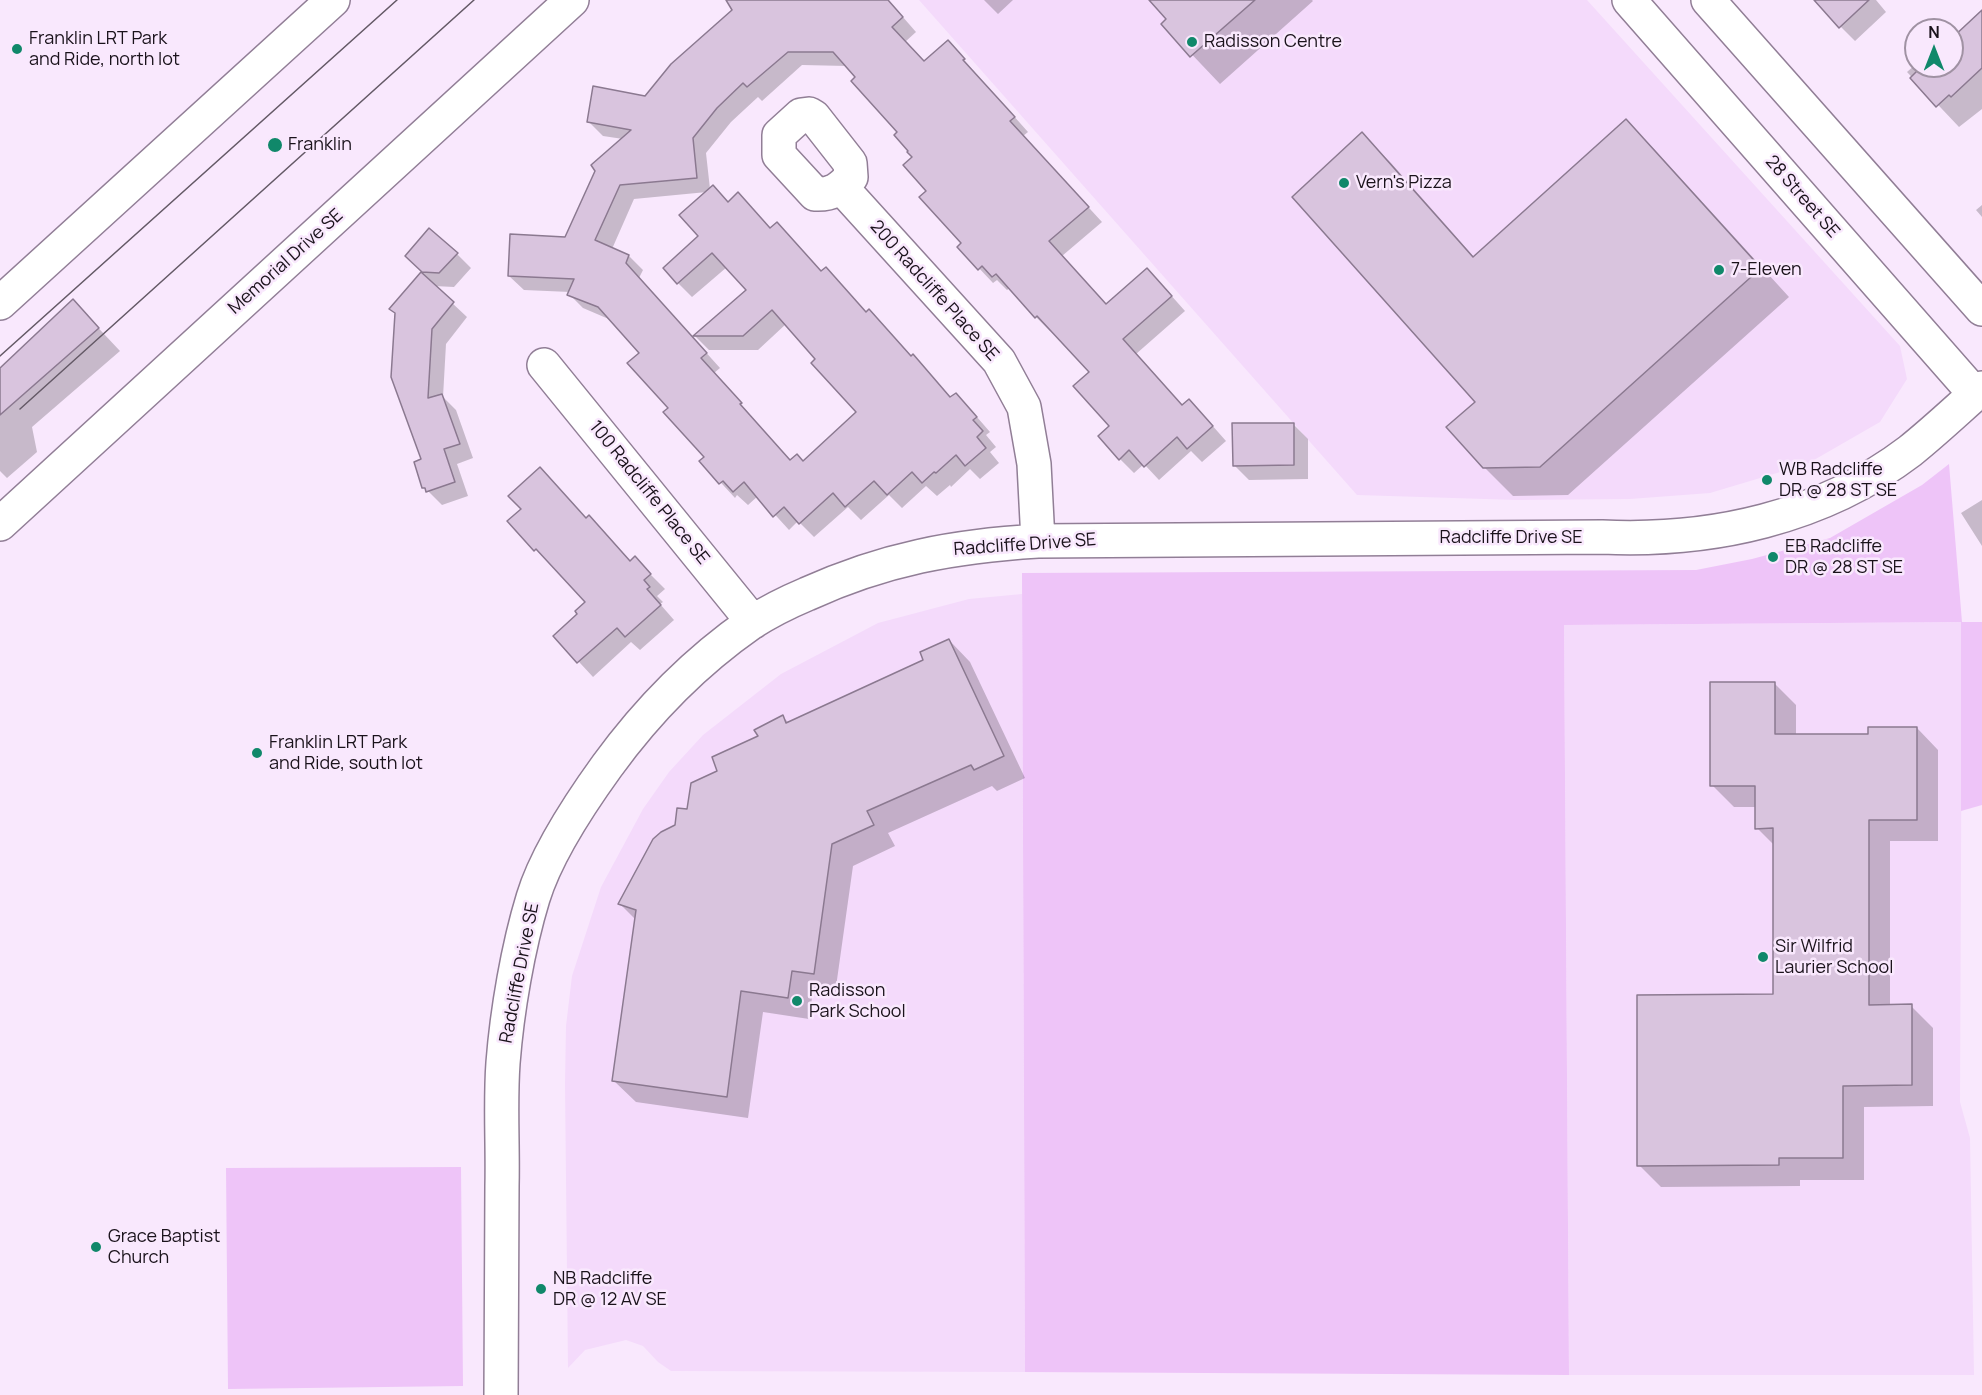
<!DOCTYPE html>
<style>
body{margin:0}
#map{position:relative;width:1982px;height:1395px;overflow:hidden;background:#f9e8fd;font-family:Manrope,sans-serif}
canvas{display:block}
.north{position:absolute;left:1904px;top:18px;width:60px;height:60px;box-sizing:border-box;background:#f9e8fd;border:2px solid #a092a3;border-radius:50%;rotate:0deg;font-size:16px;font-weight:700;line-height:24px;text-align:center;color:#1a121b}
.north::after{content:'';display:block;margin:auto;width:21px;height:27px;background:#10886a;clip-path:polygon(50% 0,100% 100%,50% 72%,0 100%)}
</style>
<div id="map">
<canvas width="1982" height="1395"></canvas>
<div class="north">N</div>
</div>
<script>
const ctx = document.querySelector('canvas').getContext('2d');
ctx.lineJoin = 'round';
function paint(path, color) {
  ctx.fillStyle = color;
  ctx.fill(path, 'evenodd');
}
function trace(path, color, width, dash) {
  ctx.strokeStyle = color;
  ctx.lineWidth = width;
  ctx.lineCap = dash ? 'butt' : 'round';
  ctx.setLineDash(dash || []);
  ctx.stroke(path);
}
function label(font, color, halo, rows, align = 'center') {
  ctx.font = font + ' Manrope,sans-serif';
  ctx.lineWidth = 5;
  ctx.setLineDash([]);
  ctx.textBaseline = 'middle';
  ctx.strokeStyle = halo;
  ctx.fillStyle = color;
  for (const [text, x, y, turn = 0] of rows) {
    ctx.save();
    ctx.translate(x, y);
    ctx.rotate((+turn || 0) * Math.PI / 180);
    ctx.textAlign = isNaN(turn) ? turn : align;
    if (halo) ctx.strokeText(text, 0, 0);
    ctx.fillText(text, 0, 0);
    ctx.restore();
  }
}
paint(new Path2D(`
 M 919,0 L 1587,0 L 1900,346 L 1907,379 L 1880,422 L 1807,464 L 1710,493 L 1630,499 L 1517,500 L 1357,495 Z
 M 1022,594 L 1025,1372 L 671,1371 L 658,1362 L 643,1346 L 626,1340 L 585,1350 L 568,1368 L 565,1084 L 566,1026 L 572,976 L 601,887 L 643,809 L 669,772 L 703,735 L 781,674 L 878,623 L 969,599 Z
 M 1962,622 L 1960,1102 L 1970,1138 L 1974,1375 L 1569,1375 L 1564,625 Z`), '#f4dafb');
paint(new Path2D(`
 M 1949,464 L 1962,622 L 1982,622 L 1982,805 L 1961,811 L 1961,622 L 1564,625 L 1569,1375 L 1025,1372 L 1022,573 L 1696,570 L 1752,559 L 1830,538 L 1922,485 Z
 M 461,1167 L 463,1386 L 228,1389 L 226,1168 Z`), '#eec4f8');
paint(new Path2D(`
 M 727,0 L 888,0 L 916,32 L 905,42 L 924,62 L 948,42 L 1028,132 L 1023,136 L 1102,222 L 1062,256 L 1107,306 L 1161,284 L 1185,311 L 1136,354 L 1183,406 L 1203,415 L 1226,441 L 1202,462 L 1191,451 L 1159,480 L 1144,464 L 1134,473 L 1120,459 L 1112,426 L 1091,372 L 1052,330 L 1050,331 L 1036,317 L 1010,288 L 1007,290 L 997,280 L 993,283 L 959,247 L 963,243 L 928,191 L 914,157 L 899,132 L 857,77 L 847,66 L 802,65 L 762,101 L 758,97 L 731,122 L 706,153 L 710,189 L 729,203 L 738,194 L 771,229 L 867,313 L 951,399 L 970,409 L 990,432 L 986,435 L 996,447 L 990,452 L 999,463 L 980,479 L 970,469 L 951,487 L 950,485 L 937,496 L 926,486 L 902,508 L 889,495 L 861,520 L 848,507 L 814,537 L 798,521 L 789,530 L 758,496 L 748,505 L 737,495 L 735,498 L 701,461 L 706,457 L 670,408 L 641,353 L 611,320 L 583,308 L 569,294 L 570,292 L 524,290 L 509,276 L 566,239 L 623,139 L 603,136 L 588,121 L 646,98 L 734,10 ZM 707,192 L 700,236 L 678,283 L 692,297 L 727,267 L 748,290 L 695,336 L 709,350 L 758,350 L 786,324 L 817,359 L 859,413 L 804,463 L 790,461 L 714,373 L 720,368 L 639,278 L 643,270 L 629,256 L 612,249 L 634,199 Z
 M 984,0 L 1013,0 L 998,14 Z
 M 1151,0 L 1312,0 L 1313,1 L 1220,84 L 1163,24 L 1169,19 Z
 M 1814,0 L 1876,0 L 1886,12 L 1855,41 Z
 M 1982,12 L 1982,109 L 1959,127 L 1907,72 L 1916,64 L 1916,66 L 1952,66 L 1952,40 Z
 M 1626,121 L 1655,150 L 1789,297 L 1568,495 L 1513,496 L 1484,467 L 1477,402 L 1362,134 L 1391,163 L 1474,257 Z
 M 1982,205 L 1982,217 L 1976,210 Z
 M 457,254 L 471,268 L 454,287 L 434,286 L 467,317 L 446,344 L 443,397 L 456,410 L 473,458 L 457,464 L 468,496 L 442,505 L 424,487 L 423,460 L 396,314 L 391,309 L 423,272 Z
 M 73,301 L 120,351 L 32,427 L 37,452 L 7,478 L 0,471 L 0,371 Z
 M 1293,424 L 1308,439 L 1308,479 L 1249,480 L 1234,465 Z
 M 1982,500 L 1982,546 L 1961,513 Z
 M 586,519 L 603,531 L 631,562 L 649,573 L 665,589 L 657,596 L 663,602 L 660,604 L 674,620 L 640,650 L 631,642 L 593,677 L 555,636 L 579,614 L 587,602 L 509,522 Z
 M 949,640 L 970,662 L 1025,778 L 997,791 L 992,786 L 888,833 L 895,846 L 853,866 L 835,994 L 813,991 L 809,1019 L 763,1012 L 748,1118 L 636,1102 L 614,1081 L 636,920 L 620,904 L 676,826 L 719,772 L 783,717 L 789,723 L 925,661 Z
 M 1774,683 L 1796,705 L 1796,735 L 1869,735 L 1917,728 L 1938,750 L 1938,841 L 1890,841 L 1890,1006 L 1911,1006 L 1933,1028 L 1933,1106 L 1864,1107 L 1864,1180 L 1800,1180 L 1800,1186 L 1661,1187 L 1639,1165 L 1774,996 L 1774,845 L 1757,828 L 1757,807 L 1734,807 L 1712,785 Z`), '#0003');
const building = new Path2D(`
 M 726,0 L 888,0 L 903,17 L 892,27 L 924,61 L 948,40 L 965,59 L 963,60 L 1015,117 L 1010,121 L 1089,207 L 1049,241 L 1106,304 L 1147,268 L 1172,296 L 1123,339 L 1182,405 L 1189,399 L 1213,426 L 1187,449 L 1177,437 L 1144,467 L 1129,450 L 1119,460 L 1098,436 L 1109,426 L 1073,386 L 1089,372 L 1037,316 L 1035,318 L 996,274 L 992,277 L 982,266 L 978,270 L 957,247 L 961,243 L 919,197 L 926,191 L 903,165 L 912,157 L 907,152 L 908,151 L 894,135 L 897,132 L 851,81 L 855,77 L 833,52 L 788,52 L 747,87 L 743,83 L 717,108 L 693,138 L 697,178 L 620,185 L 595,240 L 629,255 L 626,263 L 707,353 L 701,358 L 742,403 L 740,404 L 790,460 L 797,454 L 803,461 L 856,412 L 811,363 L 815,359 L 772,310 L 743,336 L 693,336 L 746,290 L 712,253 L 677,284 L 663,268 L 698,236 L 679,215 L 713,185 L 728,202 L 738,192 L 770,228 L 777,222 L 821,271 L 826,267 L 866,312 L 869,309 L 911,356 L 913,354 L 950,397 L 956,393 L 977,417 L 973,420 L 983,431 L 977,437 L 986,448 L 965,466 L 956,455 L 936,473 L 934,472 L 922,483 L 912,472 L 887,495 L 874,481 L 845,507 L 833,493 L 799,524 L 784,507 L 773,517 L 744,482 L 733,492 L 723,481 L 719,484 L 699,461 L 704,457 L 663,412 L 668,408 L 627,363 L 639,353 L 598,307 L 567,295 L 574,279 L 508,276 L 510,234 L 565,237 L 595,171 L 591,165 L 631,130 L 587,122 L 593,86 L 645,96 L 671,64 L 732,10 Z
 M 1149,0 L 1255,0 L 1190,57 L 1161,24 L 1166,19 Z
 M 1814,0 L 1869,0 L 1839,28 Z
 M 1982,10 L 1982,68 L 1951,97 L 1949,95 L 1936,107 L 1910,78 L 1922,66 L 1952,66 L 1952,38 Z
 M 1626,119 L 1761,268 L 1540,467 L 1483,468 L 1446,427 L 1475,402 L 1292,197 L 1362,132 L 1473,257 Z
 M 429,228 L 458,253 L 439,273 L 422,272 L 405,256 Z
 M 421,272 L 454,302 L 432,329 L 428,398 L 442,394 L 460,444 L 444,449 L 455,482 L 426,492 L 425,488 L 422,488 L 414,462 L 421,459 L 391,377 L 395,313 L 389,309 Z
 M 73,299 L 99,328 L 0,415 L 0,368 Z
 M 1232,423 L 1294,423 L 1294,465 L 1233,466 Z
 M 540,467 L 586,518 L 589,515 L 630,561 L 635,556 L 651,574 L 644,580 L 650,587 L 647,589 L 661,605 L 625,637 L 617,628 L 577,663 L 553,636 L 577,614 L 575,611 L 585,602 L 536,549 L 534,551 L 507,521 L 521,509 L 508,496 Z
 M 949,639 L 1004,756 L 974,770 L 971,765 L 867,811 L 874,825 L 832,844 L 814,974 L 792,971 L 788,998 L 741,991 L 727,1097 L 612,1081 L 636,910 L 618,904 L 653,839 L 661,832 L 675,825 L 677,808 L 687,809 L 691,783 L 717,771 L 712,757 L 758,736 L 754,730 L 783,715 L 786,723 L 923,660 L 920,652 Z
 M 1710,682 L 1775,682 L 1775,734 L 1868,734 L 1868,727 L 1917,727 L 1917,820 L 1869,820 L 1869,1005 L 1912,1004 L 1912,1085 L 1843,1086 L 1843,1158 L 1779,1158 L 1779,1165 L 1637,1166 L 1637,995 L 1773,994 L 1773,828 L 1755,829 L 1755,786 L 1710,786 Z`);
paint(building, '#d9c4de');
trace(building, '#8b7990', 1.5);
const minor = new Path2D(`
 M 1629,0 L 1975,394
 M 1708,0 L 1982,309
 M 809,114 L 814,117 L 850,163 L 851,177 C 840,189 832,195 815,194 L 779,155 L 779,135 L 801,115 Z
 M 842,188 L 999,361 L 1024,407 L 1034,464 L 1038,541
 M 544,365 L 753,622
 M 501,1395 C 501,1325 502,1255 502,1186 C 503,1145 500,1104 503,1063 C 507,1011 518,947 533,898 C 546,855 581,802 607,766 C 647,711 695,662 751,623 C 768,612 788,602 807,594 C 884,559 954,546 1038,541 L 1602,537 C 1711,542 1822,518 1910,451 C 1935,431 1958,409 1982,388`);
const major = new Path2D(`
 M 0,303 L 333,0
 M 0,524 L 572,0`);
trace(minor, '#917e96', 36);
trace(major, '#917e96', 36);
trace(minor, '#fff', 33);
trace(major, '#fff', 33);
trace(new Path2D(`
 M 0,356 L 397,0
 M 20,409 L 474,0`), '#645966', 1.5);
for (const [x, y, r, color] of [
 [1192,42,6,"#10886a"],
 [17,49,6,"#10886a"],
 [275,145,8,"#10886a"],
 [1344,183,6,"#10886a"],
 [1719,270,6,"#10886a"],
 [1767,480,6,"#10886a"],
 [1773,557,6,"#10886a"],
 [257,753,6,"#10886a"],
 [1763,957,6,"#10886a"],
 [797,1001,6,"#10886a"],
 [96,1247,6,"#10886a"],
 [541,1289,6,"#10886a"]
]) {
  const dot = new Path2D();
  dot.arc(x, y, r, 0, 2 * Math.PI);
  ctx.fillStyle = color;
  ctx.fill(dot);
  trace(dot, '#f9e8fd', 2);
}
label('18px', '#1a121b', '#f9e8fd', [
 ["Franklin LRT Park",29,39],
 ["and Ride, north lot",29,60],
 ["Radisson Centre",1204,42],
 ["Franklin",288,145],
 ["Vern's Pizza",1356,183],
 ["7-Eleven",1731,270],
 ["WB Radcliffe",1779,470],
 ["DR @ 28 ST SE",1779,491],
 ["EB Radcliffe",1785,547],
 ["DR @ 28 ST SE",1785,568],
 ["Franklin LRT Park",269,743],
 ["and Ride, south lot",269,764],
 ["Sir Wilfrid",1775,947],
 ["Laurier School",1775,968],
 ["Radisson",809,991],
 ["Park School",809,1012],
 ["Grace Baptist",108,1237],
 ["Church",108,1258],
 ["NB Radcliffe",553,1279],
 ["DR @ 12 AV SE",553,1300]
], 'left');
label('18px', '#1a121b', '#f9e8fd', [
 ["28 Street SE",1802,197,49],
 ["Memorial Drive SE",286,262,-42],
 ["200 Radcliffe Place SE",934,291,48],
 ["100 Radcliffe Place SE",649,493,51],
 ["Radcliffe Drive SE",1511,538],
 ["Radcliffe Drive SE",1025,545,-4],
 ["Radcliffe Drive SE",520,973,-79]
]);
</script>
